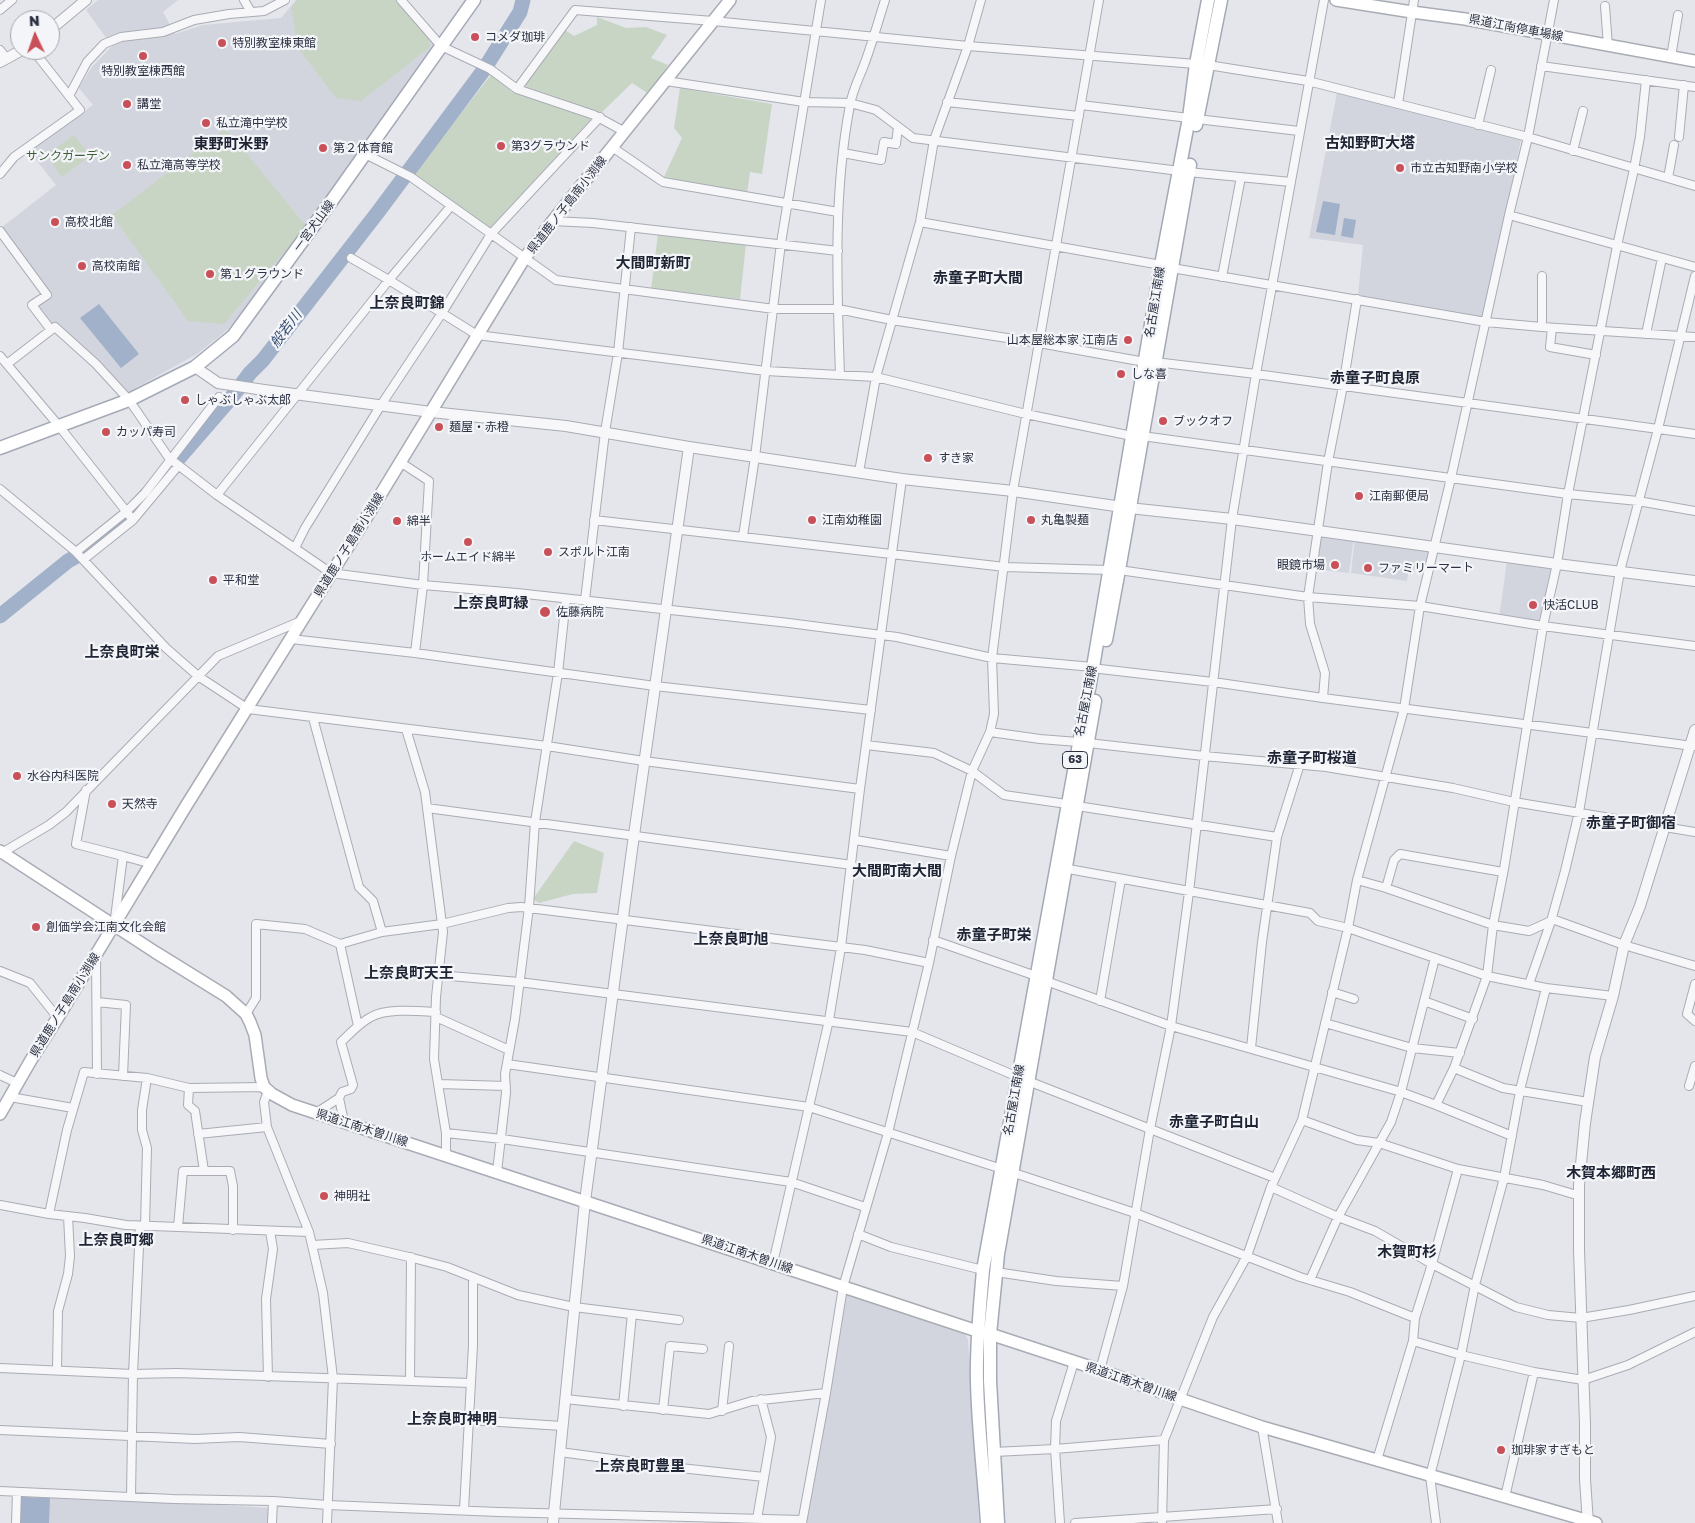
<!DOCTYPE html>
<meta charset="utf-8">
<style>
body{margin:0}
#map{position:relative;width:1695px;height:1523px;overflow:hidden;background:#e4e6eb;font-family:"Golos Text",sans-serif}
canvas{display:block}
.north{position:absolute;left:10px;top:10px;width:50px;height:50px;box-sizing:border-box;background:#f4f5f8;border:1px solid #a4a7b0;border-radius:50%;rotate:357deg;font-size:14px;font-weight:700;line-height:20px;text-align:center;color:#2c3243}
.north::after{content:'';display:block;margin:auto;width:18px;height:22px;background:#c95058;clip-path:polygon(50% 0,100% 100%,50% 72%,0 100%)}
</style>
<div id="map">
<canvas width="1695" height="1523"></canvas>
<div class="north">N</div>
</div>
<script>
const ctx = document.querySelector('canvas').getContext('2d');
ctx.lineJoin = 'round';
function paint(path, color) {
  ctx.fillStyle = color;
  ctx.fill(path, 'evenodd');
}
function trace(path, color, width, dash) {
  ctx.strokeStyle = color;
  ctx.lineWidth = width;
  ctx.lineCap = dash ? 'butt' : 'round';
  ctx.setLineDash(dash || []);
  ctx.stroke(path);
}
function label(font, color, halo, rows, align = 'center') {
  ctx.font = font + ' "Golos Text","Noto Sans JP",sans-serif';
  ctx.lineWidth = 4.5;
  ctx.setLineDash([]);
  ctx.textBaseline = 'middle';
  ctx.strokeStyle = halo;
  ctx.fillStyle = color;
  for (const [text, x, y, turn = 0] of rows) {
    ctx.save();
    ctx.translate(x, y);
    ctx.rotate((+turn || 0) * Math.PI / 180);
    ctx.textAlign = isNaN(turn) ? turn : align;
    if (halo) ctx.strokeText(text, 0, 0);
    ctx.fillText(text, 0, 0);
    ctx.restore();
  }
}
paint(new Path2D(`
 M 98,0 L 178,0 L 163,12 L 175,34 L 203,25 L 281,18 L 296,0 L 398,0 L 433,40 L 436,48 L 259,291 L 227,330 L 197,354 L 128,392 L 85,350 L 51,326 L 34,306 L 49,296 L 1,228 L 56,185 L 29,151 L 93,105 L 79,88 L 92,67 L 112,46 L 86,10 Z
 M 1337,93 L 1521,140 L 1483,317 L 1358,295 L 1363,245 L 1309,238 Z
 M 1319,532 L 1354,537 L 1349,573 L 1314,569 Z
 M 1355,537 L 1433,547 L 1427,573 L 1409,569 L 1407,581 L 1351,573 Z
 M 1507,561 L 1554,566 L 1542,624 L 1499,618 Z
 M 849,1294 L 963,1332 L 968,1339 L 979,1523 L 805,1523 L 843,1297 Z
 M 17,1492 L 269,1508 L 269,1523 L 17,1523 Z`), '#d2d5dd');
paint(new Path2D(`
 M 297,0 L 396,0 L 429,37 L 430,47 L 361,101 L 336,98 L 298,48 L 291,7 Z
 M 597,17 L 626,28 L 646,27 L 667,35 L 651,58 L 668,65 L 649,94 L 632,83 L 601,113 L 524,86 L 565,30 L 574,36 L 597,25 Z
 M 491,75 L 512,92 L 592,118 L 490,228 L 414,173 Z
 M 680,88 L 772,104 L 762,174 L 750,172 L 747,194 L 664,177 L 682,138 L 674,128 Z
 M 223,130 L 229,132 L 306,226 L 224,324 L 188,321 L 112,215 Z
 M 74,135 L 90,156 L 62,177 L 46,155 Z
 M 658,234 L 746,244 L 740,299 L 651,289 Z
 M 574,841 L 604,853 L 597,893 L 573,894 L 539,903 L 533,899 Z`), '#c8d5c5');
paint(new Path2D(`
 M 1323,201 L 1340,204 L 1335,235 L 1316,232 Z
 M 1344,218 L 1356,220 L 1353,238 L 1341,236 Z
 M 99,304 L 139,354 L 121,368 L 80,318 Z
 M 21,1497 L 50,1498 L 49,1523 L 20,1523 Z`), '#a1b1c9');
trace(new Path2D(`
 M 0,616 L 68,561 L 88,550 L 122,521 L 152,489 L 231,398 L 250,373 L 263,360 L 378,212 L 483,71 L 520,12 L 523,0`), '#a1b1c9', 15);
const minor = new Path2D(`
 M 244,0 L 251,12
 M 401,0 L 441,46 L 490,69 L 517,89 L 594,115 L 625,132
 M 1605,6 L 1608,46
 M 0,10 L 12,0
 M 0,50 L 7,59
 M 1671,57 L 1678,15
 M 1208,65 L 1308,81 L 1528,137 L 1695,186
 M 1541,66 L 1695,87
 M 666,81 L 804,102 L 850,103 L 876,110 L 913,138 L 1180,171
 M 517,89 L 575,10 L 713,21 L 968,46 L 1196,64
 M 69,96 L 87,62 L 104,44 L 121,37 L 163,32 L 194,20 L 229,14 L 264,11 L 285,0
 M 947,102 L 1079,116
 M 1398,104 L 1414,0
 M 1081,105 L 1189,118
 M 1197,119 L 1299,131
 M 1478,125 L 1491,70
 M 1679,137 L 1684,85
 M 612,147 L 663,182 L 838,212
 M 1573,151 L 1583,111
 M 843,153 L 881,160 L 884,142 L 896,144 L 898,127
 M 365,154 L 411,177 L 556,280 L 774,309 L 838,309 L 892,320 L 1039,343 L 1145,362
 M 1188,172 L 1291,182
 M 0,174 L 14,157 L 80,110 L 33,50
 M 1668,178 L 1674,145
 M 1509,215 L 1695,267
 M 553,221 L 593,223 L 838,251
 M 920,222 L 1161,265
 M 0,231 L 47,295 L 32,305 L 51,330 L 55,327 L 96,364 L 129,400 L 169,458 L 217,495 L 331,573 L 423,585 L 517,593 L 789,623 L 897,637 L 992,658 L 1093,667
 M 351,258 L 389,280 L 477,335 L 766,371 L 876,377 L 1026,414 L 1132,436
 M 1172,268 L 1486,322 L 1542,327 L 1695,337
 M 1222,277 L 1241,177
 M 1542,327 L 1542,276
 M 1552,328 L 1550,347 L 1596,355
 M 1646,334 L 1662,258
 M 0,356 L 59,426 L 133,520
 M 1155,362 L 1256,374 L 1695,434
 M 7,364 L 51,330
 M 840,375 C 837,285 833,194 850,105 C 852,92 859,78 864,65 C 872,44 878,22 885,0
 M 1142,436 L 1568,494 L 1638,501 L 1695,511
 M 400,462 L 429,481 L 423,585 L 415,653
 M 859,472 L 876,377 L 920,222 L 934,140 L 968,46 L 981,0
 M 0,489 L 76,552 L 166,648 L 198,676 L 248,709 L 547,746 L 644,761 L 860,789
 M 217,495 L 389,280 L 451,206
 M 594,520 L 1005,567 L 1109,570
 M 743,536 L 755,457 L 781,243 L 821,0
 M 295,548 L 305,528 L 381,405 L 442,313 L 491,234 L 600,117
 M 76,552 L 127,511 L 145,493 L 219,397
 M 84,559 L 133,520 L 178,466
 M 1119,570 L 1308,597 L 1420,606 L 1543,626 L 1695,646
 M 585,600 L 605,432 L 618,353 L 631,227
 M 291,639 L 415,653 L 655,686 L 871,710
 M 1100,669 L 1213,682 L 1323,698 L 1693,746
 M 1323,698 L 1325,673 L 1310,624 L 1308,597 L 1328,462 L 1343,386 L 1357,299
 M 313,718 L 359,887 L 373,901 L 382,932
 M 406,729 L 425,792 L 443,932 L 436,997 L 434,1059 L 446,1133 L 446,1155
 M 990,732 L 1040,739 L 1078,742
 M 1088,743 L 1204,756 L 1326,767 L 1453,788 L 1514,802 L 1695,832
 M 866,745 L 934,753 L 972,771 L 1004,795 L 1067,804
 M 86,790 L 76,844 L 123,856 L 115,918
 M 1077,806 L 1277,837
 M 427,808 L 852,865
 M 855,840 L 951,856
 M 0,854 L 49,825 L 66,812 L 218,656 L 301,621
 M 123,856 L 152,864
 M 1063,868 L 1310,913 L 1318,921 L 1348,928 L 1487,976 L 1546,988 L 1521,1086 L 1504,1178 L 1475,1285 L 1461,1355 L 1430,1476 L 1436,1523
 M 1357,880 L 1386,888 L 1493,925 L 1529,931 L 1551,921 L 1555,920 L 1624,945 L 1695,966
 M 1386,888 L 1394,860 L 1400,854 L 1503,872
 M 933,940 L 1036,976
 M 340,944 L 358,1026
 M 96,956 L 97,1074
 M 0,971 L 30,983 L 58,1018
 M 439,975 L 519,982 L 912,1032 L 1018,1077
 M 1046,981 L 1171,1026 L 1398,1091 L 1436,1105 L 1512,1136
 M 1529,984 L 1551,921 L 1565,871 L 1579,812 L 1620,571 L 1658,429 L 1695,276
 M 1695,984 L 1687,1014 L 1695,1021
 M 1546,988 L 1613,996
 M 1332,992 L 1354,999
 M 1100,1001 L 1121,879
 M 1424,1001 L 1473,1019
 M 97,1002 L 126,1005 L 123,1076
 M 246,1014 L 256,998 L 256,924 L 305,929 L 340,944 L 382,932 L 442,924 L 508,908 L 521,907 L 865,950 L 929,963
 M 436,1017 L 509,1050
 M 1325,1023 L 1412,1048 L 1460,1053
 M 1251,1048 L 1262,942 L 1277,837 L 1300,764
 M 507,1064 L 809,1107 L 1002,1169
 M 1454,1068 L 1503,1088 L 1588,1102
 M 0,1075 L 17,1083
 M 1028,1081 L 1275,1178
 M 439,1084 L 506,1086
 M 1689,1086 L 1695,1066
 M 189,1088 L 188,1105 L 195,1111 L 204,1171
 M 268,1091 L 264,1102 L 267,1127 L 309,1232 L 323,1293 L 333,1378 L 327,1523
 M 10,1097 L 73,1108
 M 1436,1105 L 1454,1068 L 1487,976 L 1493,925 L 1504,869 L 1543,626 L 1557,564 L 1568,494 L 1617,246 L 1634,169 L 1640,137 L 1646,80
 M 316,1113 L 339,1098
 M 1302,1120 L 1357,1140 L 1379,1143 L 1458,1169 L 1543,1185 L 1580,1196
 M 344,1122 L 339,1098 L 342,1092 L 351,1089 L 353,1085 L 341,1042 C 350,1034 359,1023 371,1017 C 387,1008 418,1011 436,1012
 M 446,1133 L 502,1139 L 791,1182 L 865,1207
 M 198,1134 L 267,1127
 M 497,1172 L 506,1093 L 505,1074 L 515,1019 L 529,907 L 535,822 L 558,673 L 566,599
 M 1011,1172 L 1135,1213 L 1300,1277 L 1350,1292 L 1415,1318
 M 1271,1187 L 1338,1217 L 1375,1231 L 1432,1264 L 1516,1307 L 1548,1315 L 1581,1318 L 1629,1310 L 1695,1296
 M 0,1205 L 49,1214 L 85,1218 L 126,1225 L 309,1232
 M 49,1214 L 67,1130 L 84,1072 L 147,1078 L 189,1088 L 264,1087
 M 145,1226 L 147,1148 L 142,1130 L 142,1110 L 147,1078
 M 178,1227 L 183,1171 L 230,1171 L 233,1186 L 233,1230
 M 858,1234 L 891,1247 L 983,1270
 M 312,1245 L 348,1243 L 409,1257 L 447,1267 L 518,1295 L 574,1307 L 679,1320
 M 773,1263 L 829,1020 L 841,947 L 860,789 L 902,479
 M 996,1272 L 1056,1281 L 1123,1286
 M 1310,1280 L 1338,1217 L 1391,1122 L 1401,1092 L 1435,958
 M 1413,1341 L 1461,1355 L 1534,1372 L 1583,1380 L 1628,1365 L 1695,1332
 M 0,1368 L 133,1374 L 177,1373 L 470,1383
 M 57,1369 L 58,1311 L 68,1274 L 70,1256 L 68,1216
 M 1100,1370 L 1123,1286 L 1150,1129 L 1171,1026 L 1189,892 L 1232,519 L 1256,374 L 1324,0
 M 268,1377 L 266,1299 L 273,1249 L 270,1231
 M 410,1381 L 411,1257
 M 565,1399 L 709,1414 L 752,1401 L 826,1393
 M 623,1406 L 632,1314
 M 663,1410 L 670,1346 L 703,1349
 M 722,1411 L 729,1346
 M 469,1420 L 562,1426
 M 1262,1427 L 1278,1523
 M 0,1430 L 195,1439 L 239,1437 L 331,1444
 M 560,1452 L 671,1467 L 764,1477
 M 994,1452 L 1055,1449 L 1164,1440
 M 1377,1460 L 1413,1341 L 1415,1318 L 1432,1264 L 1458,1169
 M 0,1491 L 173,1499 L 273,1501 L 328,1505 L 498,1512 L 802,1520
 M 131,1497 L 133,1374 L 140,1226
 M 1505,1497 L 1534,1372
 M 464,1510 L 473,1345 L 473,1278
 M 757,1519 L 771,1437 L 761,1399
 M 16,1523 L 17,1492
 M 272,1523 L 273,1501
 M 802,1523 L 826,1393 L 843,1287 L 888,1133 L 929,963 L 951,856 L 972,771 L 990,732 L 994,714 L 992,658 L 1013,491 L 1099,0
 M 1060,1523 L 1055,1449 L 1056,1421 L 1074,1362
 M 1075,1523 L 1277,1509
 M 1162,1523 L 1164,1440 L 1213,1317 L 1247,1256 L 1271,1187 L 1302,1120 L 1348,928 L 1357,880 L 1404,709 L 1420,606 L 1451,478 L 1509,215 L 1528,137 L 1554,0`);
const tertiary = new Path2D(`
 M 50,30 L 86,0
 M 0,62 L 22,50
 M 195,367 L 218,383 L 264,390 L 431,412 L 566,426 L 689,447 L 902,479 L 1013,491 L 1129,508 L 1232,519 L 1557,564 L 1695,581
 M 553,1523 L 585,1201 L 634,835 L 689,447
 M 1588,1523 L 1585,1479 L 1585,1424 L 1579,1250 L 1579,1185 L 1585,1123 L 1595,1057 L 1613,996 L 1624,945 L 1640,906 L 1695,730`);
const secondary = new Path2D(`
 M 1336,0 L 1412,12 L 1465,19 L 1695,61
 M 0,851 L 155,952 L 226,996 L 246,1014 L 250,1022 L 255,1035 L 261,1078 L 264,1087 L 272,1094 L 292,1105 L 977,1331 L 990,1334 L 1100,1370 L 1180,1399 L 1262,1427 L 1596,1523
 M 0,1114 L 31,1060 L 60,1014 L 186,806 L 376,502 L 524,259 L 548,227 L 730,0`);
const primary = new Path2D(`
 M 1196,125 L 1221,0
 M 0,448 L 129,400 L 195,367 L 233,336 L 328,206 L 474,0
 M 1106,640 L 1119,570 L 1190,165
 M 987,1523 C 984,1476 978,1429 977,1381 C 976,1344 980,1307 983,1270 L 1093,667 L 1161,265 L 1189,118 L 1196,64 L 1208,0
 M 998,1523 L 990,1381 L 990,1334 L 998,1254 L 1095,701`);
trace(minor, '#a9acb5', 10);
trace(tertiary, '#a9acb5', 12);
trace(secondary, '#a9acb5', 14);
trace(primary, '#a4a9b6', 15);
trace(minor, '#f7f7f9', 8);
trace(tertiary, '#f7f7f9', 10);
trace(secondary, '#fff', 11);
trace(primary, '#fff', 12);
for (const [x, y, r, color] of [
 [475,37,5,"#c95058"],
 [222,43,5,"#c95058"],
 [143,56,5,"#c95058"],
 [127,104,5,"#c95058"],
 [206,123,5,"#c95058"],
 [501,146,5,"#c95058"],
 [323,148,5,"#c95058"],
 [127,165,5,"#c95058"],
 [1400,168,5,"#c95058"],
 [55,222,5,"#c95058"],
 [82,266,5,"#c95058"],
 [210,274,5,"#c95058"],
 [1128,340,5,"#c95058"],
 [1121,374,5,"#c95058"],
 [185,400,5,"#c95058"],
 [1163,421,5,"#c95058"],
 [439,427,5,"#c95058"],
 [106,432,5,"#c95058"],
 [928,458,5,"#c95058"],
 [1359,496,5,"#c95058"],
 [812,520,5,"#c95058"],
 [1031,520,5,"#c95058"],
 [397,521,5,"#c95058"],
 [468,542,5,"#c95058"],
 [548,552,5,"#c95058"],
 [1335,565,5,"#c95058"],
 [1368,568,5,"#c95058"],
 [213,580,5,"#c95058"],
 [1533,605,5,"#c95058"],
 [545,612,6,"#c95058"],
 [17,776,5,"#c95058"],
 [112,804,5,"#c95058"],
 [36,927,5,"#c95058"],
 [324,1196,5,"#c95058"],
 [1501,1450,5,"#c95058"]
]) {
  const dot = new Path2D();
  dot.arc(x, y, r, 0, 2 * Math.PI);
  ctx.fillStyle = color;
  ctx.fill(dot);
  trace(dot, '#f4f5f8', 2);
}
for (const [x, y, w] of [
 [1075,760,25]
]) {
  const box = new Path2D();
  box.roundRect(x - w / 2, y - 8.5, w, 17, 4);
  ctx.fillStyle = '#f4f5f8';
  ctx.fill(box);
  trace(box, '#2c3243', 1);
}
label('bold 11px', '#2c3243', null, [
 ["63",1075,760]
]);
label('12px', '#2c3243', '#f4f5f8', [
 ["県道江南停車場線",1516,28,11],
 ["県道鹿ノ子島南小渕線",567,205,-52],
 ["一宮犬山線",314,226,-54],
 ["名古屋江南線",1155,302,-81],
 ["県道鹿ノ子島南小渕線",349,545,-58],
 ["名古屋江南線",1086,701,-79],
 ["県道鹿ノ子島南小渕線",65,1005,-58],
 ["名古屋江南線",1014,1100,-80],
 ["県道江南木曽川線",362,1128,18],
 ["県道江南木曽川線",747,1254,19],
 ["県道江南木曽川線",1131,1382,19]
]);
label('12px', '#2c3243', '#f4f5f8', [
 ["コメダ珈琲",485,37],
 ["特別教室棟東館",232,43],
 ["特別教室棟西館",143,71,"center"],
 ["講堂",137,104],
 ["私立滝中学校",216,123],
 ["第3グラウンド",511,146],
 ["第２体育館",333,148],
 ["私立滝高等学校",137,165],
 ["市立古知野南小学校",1410,168],
 ["高校北館",65,222],
 ["高校南館",92,266],
 ["第１グラウンド",220,274],
 ["山本屋総本家 江南店",1118,340,"right"],
 ["しな喜",1131,374],
 ["しゃぶしゃぶ太郎",195,400],
 ["ブックオフ",1173,421],
 ["麺屋・赤橙",449,427],
 ["カッパ寿司",116,432],
 ["すき家",938,458],
 ["江南郵便局",1369,496],
 ["江南幼稚園",822,520],
 ["丸亀製麺",1041,520],
 ["綿半",407,521],
 ["スポルト江南",558,552],
 ["ホームエイド綿半",468,557,"center"],
 ["眼鏡市場",1325,565,"right"],
 ["ファミリーマート",1378,568],
 ["平和堂",223,580],
 ["快活CLUB",1543,605],
 ["佐藤病院",556,612],
 ["水谷内科医院",27,776],
 ["天然寺",122,804],
 ["創価学会江南文化会館",46,927],
 ["神明社",334,1196],
 ["珈琲家すぎもと",1511,1450]
], 'left');
label('12px', '#3e5e3a', '#f4f5f8', [
 ["サンクガーデン",68,156]
]);
label('italic 14px', '#384e75', '#f4f5f8', [
 ["般若川",286,329,-53]
]);
label('bold 15px', '#1e2434', '#f4f5f8', [
 ["古知野町大塔",1370,143],
 ["東野町米野",231,144],
 ["大間町新町",653,263],
 ["赤童子町大間",978,278],
 ["上奈良町錦",407,303],
 ["赤童子町良原",1375,378],
 ["上奈良町緑",491,603],
 ["上奈良町栄",122,652],
 ["赤童子町桜道",1312,758],
 ["赤童子町御宿",1631,823],
 ["大間町南大間",897,871],
 ["赤童子町栄",994,935],
 ["上奈良町旭",731,939],
 ["上奈良町天王",409,973],
 ["赤童子町白山",1214,1122],
 ["木賀本郷町西",1611,1173],
 ["上奈良町郷",116,1240],
 ["木賀町杉",1407,1252],
 ["上奈良町神明",452,1419],
 ["上奈良町豊里",640,1466]
]);
</script>
